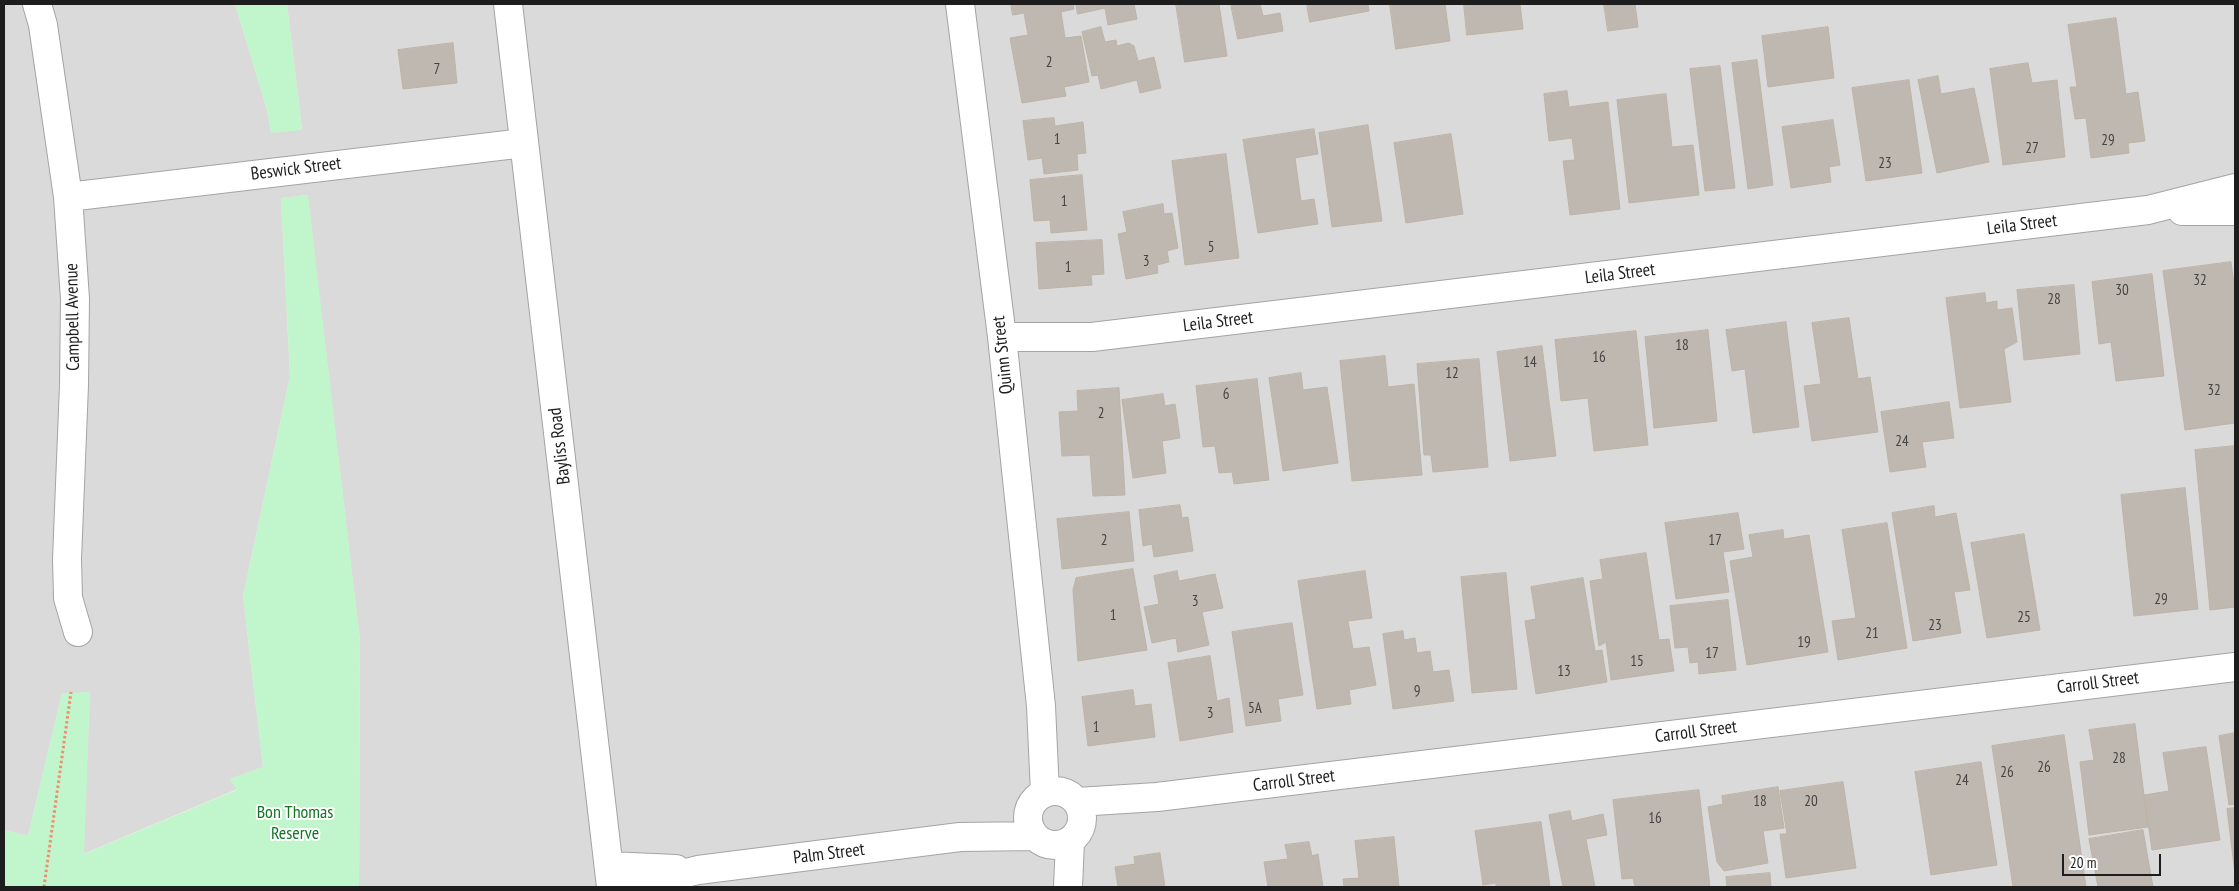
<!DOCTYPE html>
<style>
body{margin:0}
#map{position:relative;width:2239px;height:891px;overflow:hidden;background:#eeebe3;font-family:"PT Sans Narrow",sans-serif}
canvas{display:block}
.frame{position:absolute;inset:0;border:5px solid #1d1d1d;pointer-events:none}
.scale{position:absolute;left:2062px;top:854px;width:99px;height:22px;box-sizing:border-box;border:2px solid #1d1d1d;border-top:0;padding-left:6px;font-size:15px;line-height:18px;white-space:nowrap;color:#1d1d1d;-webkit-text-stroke:4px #fff;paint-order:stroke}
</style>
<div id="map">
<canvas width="2239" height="891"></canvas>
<div class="frame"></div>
<div class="scale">20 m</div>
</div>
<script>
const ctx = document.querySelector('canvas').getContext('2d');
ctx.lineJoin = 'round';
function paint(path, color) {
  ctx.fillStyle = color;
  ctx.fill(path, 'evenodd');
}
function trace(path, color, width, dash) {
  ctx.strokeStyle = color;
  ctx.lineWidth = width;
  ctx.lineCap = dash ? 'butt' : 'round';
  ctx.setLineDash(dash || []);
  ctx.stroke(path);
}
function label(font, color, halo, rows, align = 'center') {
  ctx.font = font + ' "PT Sans Narrow",sans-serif';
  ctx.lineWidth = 4;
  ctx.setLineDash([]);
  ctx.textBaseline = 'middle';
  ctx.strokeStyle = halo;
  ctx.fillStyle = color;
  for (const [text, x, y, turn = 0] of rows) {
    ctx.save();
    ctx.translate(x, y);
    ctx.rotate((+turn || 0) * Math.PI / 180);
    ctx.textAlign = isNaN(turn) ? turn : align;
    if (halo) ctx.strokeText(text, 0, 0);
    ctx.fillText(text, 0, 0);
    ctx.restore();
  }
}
paint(new Path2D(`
 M 4,4 L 235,4 L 267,110 L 271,132 L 302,129 L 287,4 L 2235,4 L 2235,887 L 359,887 L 360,641 L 307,195 L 281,198 L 290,376 L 243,596 L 263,767 L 230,779 L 237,789 L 83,854 L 90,693 L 62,693 L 28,836 L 4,830 Z`), '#dbdada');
paint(new Path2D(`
 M 235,4 L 287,4 L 302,130 L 271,133 L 267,110 Z
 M 308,195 L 360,641 L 359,887 L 4,887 L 4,830 L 28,836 L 62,693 L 90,692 L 84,854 L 237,790 L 230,779 L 263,767 L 243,596 L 290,376 L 281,198 Z`), '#c1f6cc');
const building = new Path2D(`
 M 1011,4 L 1073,4 L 1074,9 L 1061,12 L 1065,38 L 1081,36 L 1089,82 L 1064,87 L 1066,96 L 1022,103 L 1010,38 L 1028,35 L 1024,13 L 1013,15 Z
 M 1076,4 L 1134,4 L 1137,19 L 1108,25 L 1105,8 L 1078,14 Z
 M 1176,4 L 1219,4 L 1227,56 L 1185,62 Z
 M 1231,4 L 1260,4 L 1263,16 L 1280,13 L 1283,31 L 1238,39 Z
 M 1307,4 L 1368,4 L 1369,11 L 1310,22 Z
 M 1390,4 L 1445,4 L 1450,41 L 1396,49 Z
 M 1464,4 L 1520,4 L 1523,29 L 1467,35 Z
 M 1604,4 L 1635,4 L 1638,27 L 1608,31 Z
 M 2116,18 L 2126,94 L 2138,92 L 2145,141 L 2128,143 L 2129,153 L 2091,158 L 2086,118 L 2075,119 L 2070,87 L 2077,87 L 2068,25 Z
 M 1101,27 L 1105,42 L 1116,40 L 1117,46 L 1129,43 L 1134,46 L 1138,61 L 1154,57 L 1161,88 L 1140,93 L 1137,80 L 1101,89 L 1098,75 L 1092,76 L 1082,32 Z
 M 1828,27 L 1834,78 L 1768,87 L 1762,36 Z
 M 453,43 L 457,83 L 403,89 L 398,50 Z
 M 1757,60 L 1773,185 L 1748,189 L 1732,63 Z
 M 2028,63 L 2032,83 L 2057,80 L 2065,157 L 2003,165 L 1990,69 Z
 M 1720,66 L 1735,188 L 1705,191 L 1690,69 Z
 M 1938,76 L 1941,94 L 1974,88 L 1989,162 L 1937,173 L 1918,80 Z
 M 1909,80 L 1922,173 L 1866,181 L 1852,88 Z
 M 1567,91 L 1569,107 L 1608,102 L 1620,209 L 1570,215 L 1563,161 L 1575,160 L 1572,138 L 1549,141 L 1544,94 Z
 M 1666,94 L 1672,147 L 1693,145 L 1699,195 L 1629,203 L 1617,100 Z
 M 1054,118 L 1055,126 L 1083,122 L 1086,153 L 1077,154 L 1078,170 L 1044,174 L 1042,158 L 1028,160 L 1023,121 Z
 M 1833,120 L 1840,165 L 1829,167 L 1831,182 L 1791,188 L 1782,127 Z
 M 1368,125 L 1382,221 L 1332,227 L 1319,133 Z
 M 1314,129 L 1318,154 L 1295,158 L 1301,201 L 1314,199 L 1318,224 L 1258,233 L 1243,140 Z
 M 1451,134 L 1463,214 L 1406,223 L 1394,143 Z
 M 1226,154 L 1239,258 L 1185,265 L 1172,161 Z
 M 1082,175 L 1087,230 L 1051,233 L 1050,220 L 1034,221 L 1030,180 Z
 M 1163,204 L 1164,214 L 1172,213 L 1178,248 L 1167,251 L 1169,262 L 1157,265 L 1158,273 L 1126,279 L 1118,234 L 1127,232 L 1123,212 Z
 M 1102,240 L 1104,274 L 1091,275 L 1092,285 L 1039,289 L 1036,243 Z
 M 2231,262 L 2235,290 L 2235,423 L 2185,430 L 2163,271 Z
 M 2152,274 L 2164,376 L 2116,381 L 2111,342 L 2099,344 L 2092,282 Z
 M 2074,285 L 2080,354 L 2024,360 L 2017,290 Z
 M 1985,293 L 1986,303 L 1997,301 L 1997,310 L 2012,308 L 2017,342 L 2004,349 L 2011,402 L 1960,408 L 1946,298 Z
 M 1849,318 L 1858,379 L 1870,377 L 1878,432 L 1812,441 L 1804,386 L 1821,384 L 1812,323 Z
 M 1786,322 L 1799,427 L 1753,433 L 1745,369 L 1732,371 L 1726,330 Z
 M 1708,330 L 1717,421 L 1654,428 L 1645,337 Z
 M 1636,331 L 1648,445 L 1594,451 L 1588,398 L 1561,401 L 1555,340 Z
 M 1542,346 L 1556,456 L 1510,461 L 1497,352 Z
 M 1385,356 L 1388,387 L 1414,384 L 1422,475 L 1352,481 L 1340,361 Z
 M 1479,359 L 1488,467 L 1433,472 L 1431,455 L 1424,455 L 1417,364 Z
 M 1301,373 L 1303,390 L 1327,387 L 1338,463 L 1283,471 L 1269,378 Z
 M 1257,379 L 1269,480 L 1234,484 L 1232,472 L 1219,473 L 1215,446 L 1203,447 L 1196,386 Z
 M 1119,388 L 1125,495 L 1093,496 L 1090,455 L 1062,456 L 1059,412 L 1078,411 L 1077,391 Z
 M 1163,394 L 1165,406 L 1175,404 L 1180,438 L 1162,441 L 1166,473 L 1133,478 L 1122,400 Z
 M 1949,402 L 1954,438 L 1922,442 L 1926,467 L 1890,472 L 1881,412 Z
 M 2235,446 L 2235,607 L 2210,610 L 2195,450 Z
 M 2185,488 L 2198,609 L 2134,616 L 2121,495 Z
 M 1180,505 L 1182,518 L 1188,517 L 1193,551 L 1154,557 L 1152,544 L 1143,546 L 1139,510 Z
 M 1934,506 L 1935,517 L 1956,513 L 1970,590 L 1954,592 L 1961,633 L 1913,641 L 1892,513 Z
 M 1129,512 L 1134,561 L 1062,569 L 1057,519 Z
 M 1738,513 L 1744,549 L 1723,552 L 1729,592 L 1676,599 L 1665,523 Z
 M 1887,523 L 1907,648 L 1838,660 L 1832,621 L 1856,618 L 1842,530 Z
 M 1783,530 L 1784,539 L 1809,535 L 1828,652 L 1747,665 L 1730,561 L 1753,557 L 1749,535 Z
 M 2024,534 L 2040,630 L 1987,638 L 1971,543 Z
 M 1646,553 L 1659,640 L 1669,639 L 1674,671 L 1611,680 L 1606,642 L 1599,646 L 1590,581 L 1603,579 L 1600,560 Z
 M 1133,569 L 1147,650 L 1078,661 L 1073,590 L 1076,578 Z
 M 1177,571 L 1179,581 L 1215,574 L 1223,608 L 1202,612 L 1209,645 L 1178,652 L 1176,638 L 1152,643 L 1144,607 L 1159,604 L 1154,576 Z
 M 1365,571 L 1372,618 L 1348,621 L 1353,649 L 1369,647 L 1376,685 L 1349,690 L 1351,704 L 1317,709 L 1298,581 Z
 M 1506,573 L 1517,689 L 1472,693 L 1461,577 Z
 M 1583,578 L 1595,651 L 1602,650 L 1607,682 L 1536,694 L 1525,621 L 1536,619 L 1531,587 Z
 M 1728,600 L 1736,670 L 1699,674 L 1698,662 L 1690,663 L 1688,647 L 1675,648 L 1670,606 Z
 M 1292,623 L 1303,695 L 1278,699 L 1281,721 L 1246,726 L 1232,632 Z
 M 1403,631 L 1404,640 L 1415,638 L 1417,653 L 1430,651 L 1433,672 L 1449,670 L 1454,701 L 1393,709 L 1383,634 Z
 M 1210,656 L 1217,701 L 1229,698 L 1233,732 L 1180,741 L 1168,663 Z
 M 1133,690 L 1135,706 L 1151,704 L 1155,737 L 1088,746 L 1082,697 Z
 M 2135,724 L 2148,827 L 2089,835 L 2080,762 L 2094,760 L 2089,730 Z
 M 2235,733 L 2235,804 L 2229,805 L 2219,736 Z
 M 2064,735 L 2086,887 L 2013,887 L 1992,746 Z
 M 2206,747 L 2220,840 L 2152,850 L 2144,795 L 2169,791 L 2163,753 Z
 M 1981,762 L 1997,865 L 1931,875 L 1915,772 Z
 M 1843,782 L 1856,868 L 1786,878 L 1780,834 L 1787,834 L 1780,791 Z
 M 1778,787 L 1784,828 L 1763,831 L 1768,863 L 1724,871 L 1717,862 L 1708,807 L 1723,804 L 1722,796 Z
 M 1699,790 L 1710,887 L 1635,887 L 1633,878 L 1622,879 L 1613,800 Z
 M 2235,808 L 2235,874 L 2227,809 Z
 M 1570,811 L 1572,821 L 1603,814 L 1607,835 L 1586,839 L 1595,887 L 1563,887 L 1549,815 Z
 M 1541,822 L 1550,887 L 1496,887 L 1496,883 L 1483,885 L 1475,831 Z
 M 2143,830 L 2153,887 L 2098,887 L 2089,839 Z
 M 1394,837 L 1399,887 L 1344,887 L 1343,879 L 1359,878 L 1355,841 Z
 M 1309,842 L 1312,856 L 1318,854 L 1323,887 L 1268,887 L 1264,862 L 1288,859 L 1285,845 Z
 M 1160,853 L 1165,887 L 1118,887 L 1115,867 L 1135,864 L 1134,857 Z
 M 1770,873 L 1771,887 L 1727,887 L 1726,877 Z`);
paint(building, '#beb8b0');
trace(building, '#beb4a6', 1);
const street = new Path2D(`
 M 37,4 L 43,25 L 68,197 L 75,299 L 74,385 L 67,559 L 68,598 L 78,632
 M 508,4 L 611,887
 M 960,4 L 1002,337 L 1041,706 L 1045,793
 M 68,197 L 524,143
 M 2182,211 L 2235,211
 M 1002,337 L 1092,337 L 2148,210 L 2235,188
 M1028 818a27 27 0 1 1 54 0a27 27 0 1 1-54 0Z
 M 1077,802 L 1157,797 L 2235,667
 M 609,866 L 676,869
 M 631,887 L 698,870 L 960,837 L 1035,836
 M 1068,887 L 1070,841`);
trace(street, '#a4a4a4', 30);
trace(new Path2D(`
 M 44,887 L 71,692`), '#f38b6f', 3, [2.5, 2.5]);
trace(street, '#fff', 28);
label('15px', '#454442', null, [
 ["2",1049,63],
 ["7",437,70],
 ["1",1057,140],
 ["29",2108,141],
 ["27",2032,149],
 ["23",1885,164],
 ["1",1064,202],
 ["5",1211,248],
 ["3",1146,262],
 ["1",1068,268],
 ["32",2200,281],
 ["30",2122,291],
 ["28",2054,300],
 ["18",1682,346],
 ["16",1599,358],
 ["14",1530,363],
 ["12",1452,374],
 ["32",2214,391],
 ["6",1226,395],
 ["2",1101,414],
 ["24",1902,442],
 ["2",1104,541],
 ["17",1715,541],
 ["29",2161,600],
 ["3",1195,602],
 ["1",1113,616],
 ["25",2024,618],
 ["23",1935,626],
 ["21",1872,634],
 ["19",1804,643],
 ["17",1712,654],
 ["15",1637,662],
 ["13",1564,672],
 ["9",1417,692],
 ["5A",1255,709],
 ["3",1210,714],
 ["1",1096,728],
 ["28",2119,759],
 ["26",2044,768],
 ["26",2007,773],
 ["24",1962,781],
 ["18",1760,802],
 ["20",1811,802],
 ["16",1655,819]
]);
label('18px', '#1d1d1d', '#fff', [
 ["Beswick Street",296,169,-7],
 ["Leila Street",2022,225,-7],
 ["Leila Street",1620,274,-7],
 ["Campbell Avenue",73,317,-91],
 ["Leila Street",1218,322,-7],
 ["Quinn Street",1003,355,-96],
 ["Bayliss Road",560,446,-97],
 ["Carroll Street",2098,683,-7],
 ["Carroll Street",1696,732,-7],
 ["Carroll Street",1294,781,-7],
 ["Palm Street",829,854,-7]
]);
label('18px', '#117524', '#fff', [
 ["Bon Thomas",295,813],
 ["Reserve",295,834]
]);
</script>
